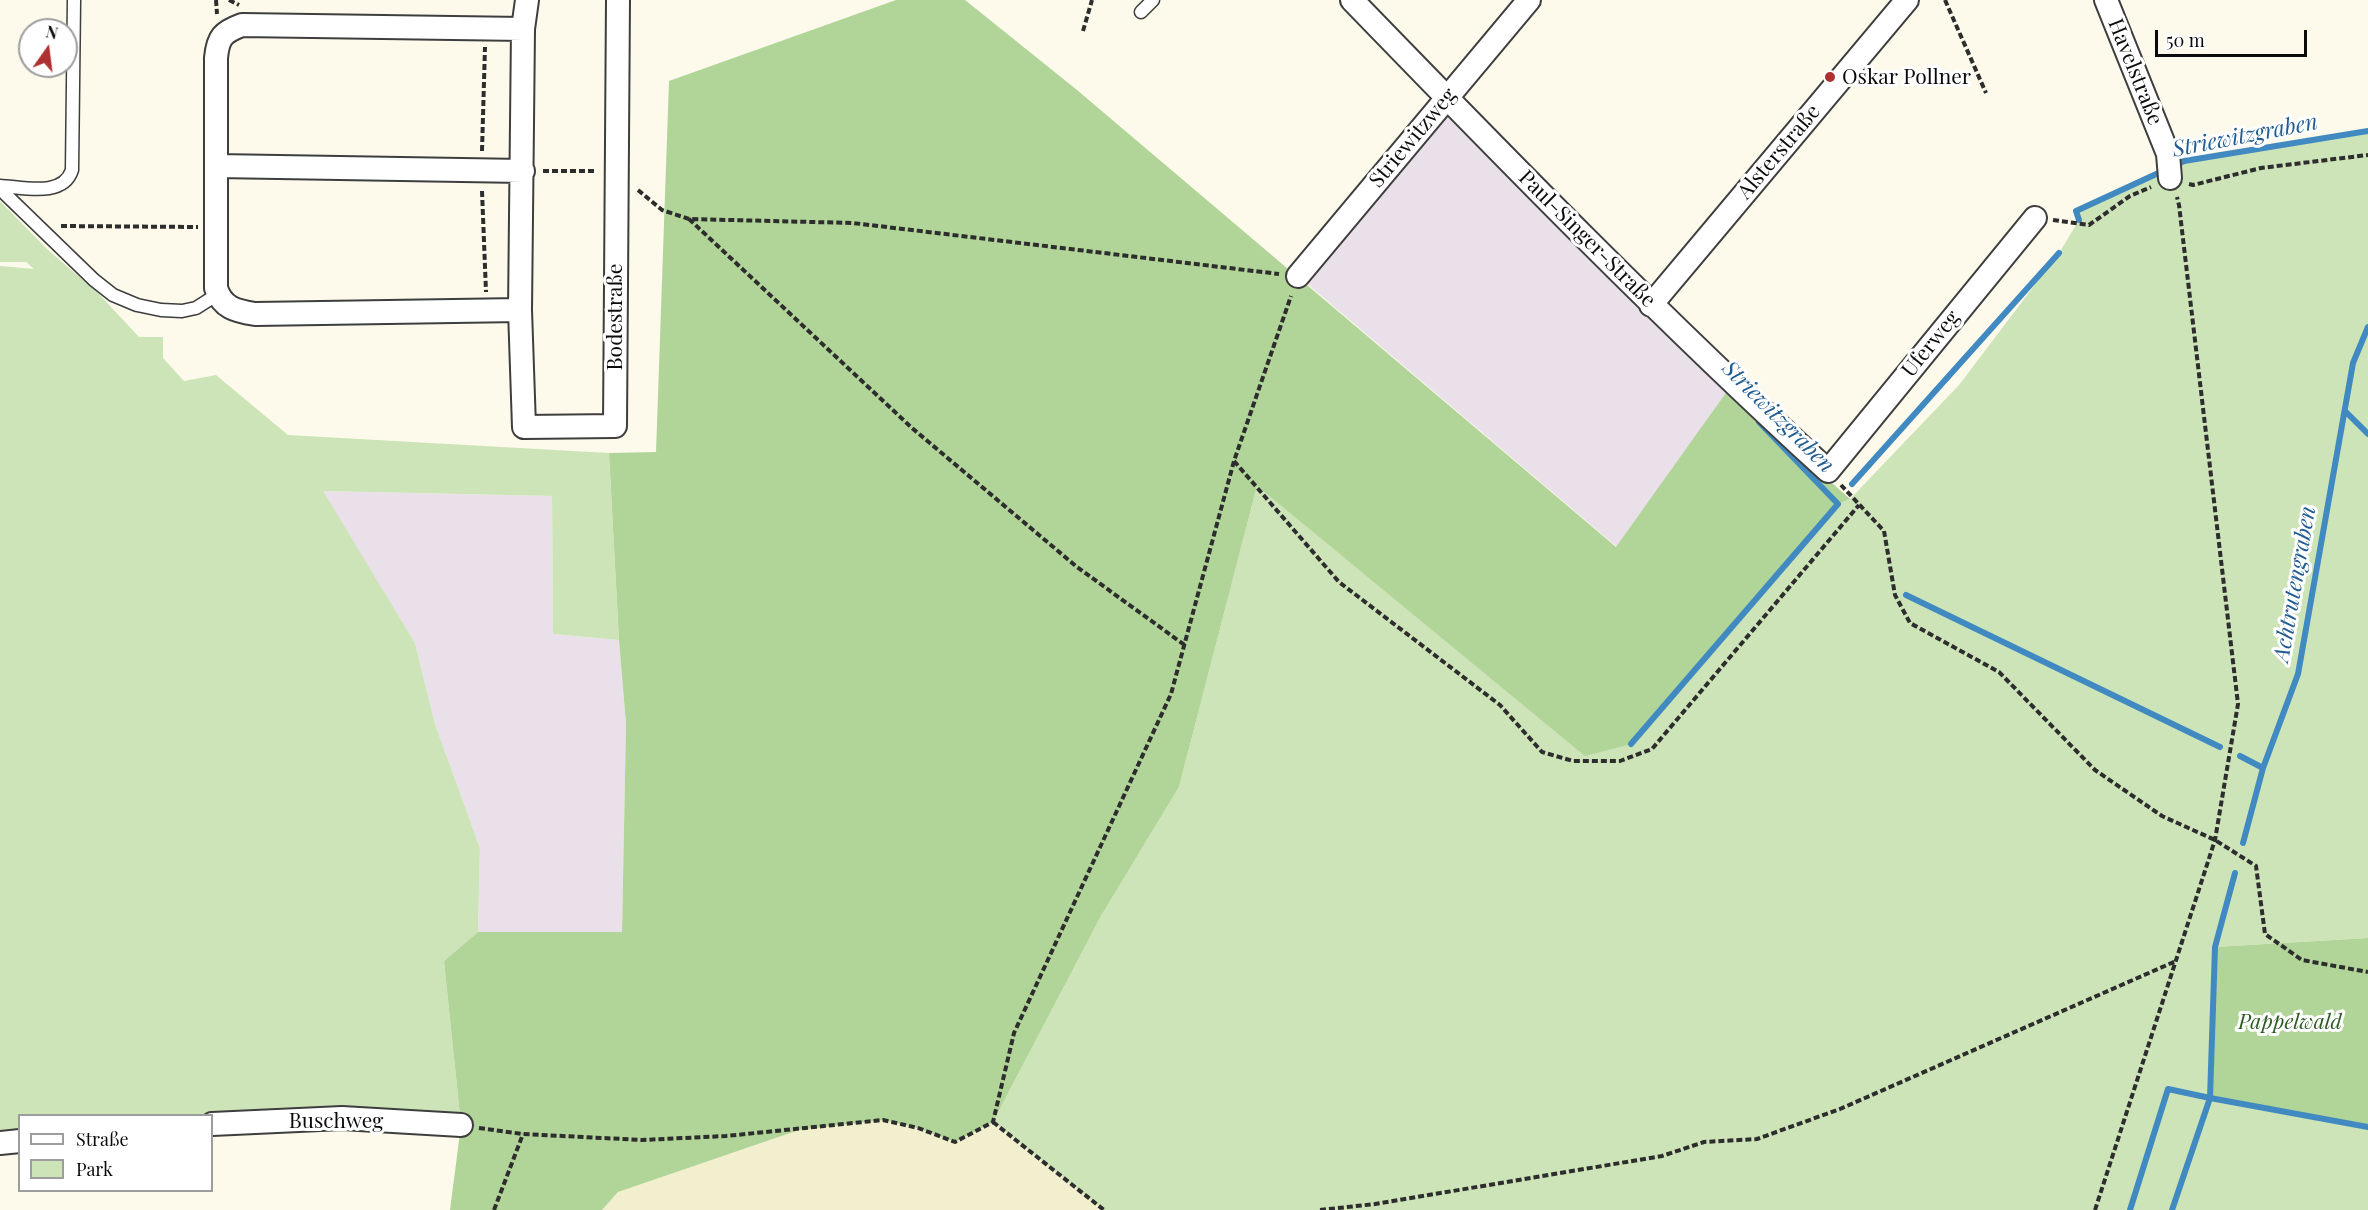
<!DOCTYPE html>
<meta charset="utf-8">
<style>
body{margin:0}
#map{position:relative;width:2368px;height:1210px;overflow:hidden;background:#fdfaeb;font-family:"Playfair Display",serif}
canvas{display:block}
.legend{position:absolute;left:18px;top:1114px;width:195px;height:78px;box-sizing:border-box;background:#fff;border:2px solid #9d9d9d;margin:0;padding:8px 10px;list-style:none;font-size:18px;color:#0b0b0b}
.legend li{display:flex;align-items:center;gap:12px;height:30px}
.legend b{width:30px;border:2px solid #9d9d9d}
.north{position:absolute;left:18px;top:18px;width:60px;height:60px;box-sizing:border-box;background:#fff;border:2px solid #9d9d9d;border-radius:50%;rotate:14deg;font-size:16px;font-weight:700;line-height:24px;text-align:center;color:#0b0b0b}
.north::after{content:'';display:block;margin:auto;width:21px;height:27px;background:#ae3031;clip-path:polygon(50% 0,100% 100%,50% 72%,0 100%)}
.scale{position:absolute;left:2155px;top:30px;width:152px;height:27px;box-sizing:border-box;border:3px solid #0b0b0b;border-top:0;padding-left:8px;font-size:18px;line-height:21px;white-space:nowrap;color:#0b0b0b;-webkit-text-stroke:4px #fff;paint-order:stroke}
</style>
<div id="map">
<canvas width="2368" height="1210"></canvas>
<ul class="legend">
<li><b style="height:8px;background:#fff"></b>Straße</li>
<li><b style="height:16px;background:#cde4b8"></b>Park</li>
</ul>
<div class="north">N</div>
<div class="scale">50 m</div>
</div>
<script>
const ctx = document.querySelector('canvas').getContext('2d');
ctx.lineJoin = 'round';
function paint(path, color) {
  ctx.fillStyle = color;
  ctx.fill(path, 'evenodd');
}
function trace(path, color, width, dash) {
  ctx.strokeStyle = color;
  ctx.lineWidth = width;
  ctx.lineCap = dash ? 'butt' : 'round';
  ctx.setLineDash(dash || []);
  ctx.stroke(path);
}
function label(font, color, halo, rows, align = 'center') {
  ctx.font = font + ' "Playfair Display",serif';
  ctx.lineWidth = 6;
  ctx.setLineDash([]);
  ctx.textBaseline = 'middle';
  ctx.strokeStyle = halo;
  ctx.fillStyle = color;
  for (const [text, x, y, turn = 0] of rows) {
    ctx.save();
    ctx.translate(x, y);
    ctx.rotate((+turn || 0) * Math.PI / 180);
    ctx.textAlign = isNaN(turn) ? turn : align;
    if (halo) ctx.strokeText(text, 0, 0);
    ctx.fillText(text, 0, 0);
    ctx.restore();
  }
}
paint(new Path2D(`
 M 1447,98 L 1733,384 L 1617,547 L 1298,276 Z
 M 322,491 L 552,496 L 553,634 L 619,640 L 626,724 L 622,932 L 478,932 L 480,848 L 435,724 L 415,643 Z`), '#e9e0e9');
paint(new Path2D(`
 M 883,1120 L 918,1128 L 955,1142 L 993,1122 L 1104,1210 L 602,1210 L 618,1192 L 799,1130 Z`), '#f1efcd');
paint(new Path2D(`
 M 2368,131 L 2368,938 L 2215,947 L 2210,1097 L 2368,1127 L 2368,1210 L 1104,1210 L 993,1122 L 1101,916 L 1179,787 L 1257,486 L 1585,755 L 1838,504 L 1850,499 L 1959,385 L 2059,253 L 2079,220 L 2076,211 L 2184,161 Z
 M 0,201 L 47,249 L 99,294 L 139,337 L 163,337 L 163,358 L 184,381 L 216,375 L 288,435 L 609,453 L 619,640 L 553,634 L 552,496 L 323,491 L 415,643 L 435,724 L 480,848 L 478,932 L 444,961 L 461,1125 L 212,1116 L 20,1116 L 19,1141 L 0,1143 L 0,266 L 34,269 L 26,262 L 0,262 Z`), '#cde4b8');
paint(new Path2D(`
 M 896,0 L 965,0 L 1077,90 L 1616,547 L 1728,390 L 1850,499 L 1838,504 L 1631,744 L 1585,756 L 1257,486 L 1179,787 L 1101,916 L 993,1122 L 955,1142 L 918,1128 L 883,1120 L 799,1130 L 618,1192 L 602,1210 L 450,1210 L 461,1125 L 444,961 L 478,932 L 622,932 L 626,724 L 619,640 L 609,453 L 656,452 L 669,81 Z
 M 2368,938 L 2368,1127 L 2210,1098 L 2215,947 Z`), '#b1d498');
trace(new Path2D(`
 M 2174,166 L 2184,161 L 2368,131
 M 2079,220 L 2076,211 L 2165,170
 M 2346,412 L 2368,434
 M 1852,484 L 2059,253
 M 1906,595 L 2220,747
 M 1631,744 L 1838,504 L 1759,422
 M 2240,756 L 2263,768
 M 2243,843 L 2263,768 L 2298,674 L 2353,363 L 2368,327
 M 2235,873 L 2215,947 L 2210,1098 L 2368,1127
 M 2130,1210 L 2168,1089 L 2210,1098 L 2172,1210`), '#418ac1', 6);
const lane = new Path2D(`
 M 1141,12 L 1153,0
 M 0,186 C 23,187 63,198 72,170 L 74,0
 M 0,189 L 94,280 L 113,295 L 137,305 L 161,310 L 182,311 L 196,308 L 218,294`);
const street = new Path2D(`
 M 527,0 L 523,29 L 520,310 L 524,427 L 615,426 L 618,0
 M 1352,0 C 1507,160 1663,320 1828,471 L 2035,218
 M 2106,0 L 2168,154 L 2170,178
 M 217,166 L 523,171
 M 1298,276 L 1529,0
 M 1651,305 L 1907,0
 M 520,310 L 255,314 C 236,311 222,308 216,288 L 216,58 C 218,37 223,32 242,25 L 523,29
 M 212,1124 L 342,1118 L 461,1125
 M 0,1143 L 20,1141`);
trace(lane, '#3e3e3e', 15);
trace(street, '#3e3e3e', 26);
trace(new Path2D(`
 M 216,0 L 217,14
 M 229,0 L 239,5
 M 1945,0 L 1986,93
 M 1083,31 L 1092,0
 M 482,151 L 485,47
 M 543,171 L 596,171
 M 2189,184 L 2193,185 L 2261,168 L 2368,155
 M 638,190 L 662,210 L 689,219 L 853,223 L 1279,274
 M 482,191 L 486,292
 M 689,219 L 912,428 L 1077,567 L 1186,646
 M 2053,220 L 2089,225 L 2130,196 L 2151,187
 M 61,226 L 198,227
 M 1234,461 L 1339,582 L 1500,705 L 1542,752 L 1573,761 L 1620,761 L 1652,749 L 1859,505
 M 1841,485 L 1884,531 L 1895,595 L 1910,623 L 1999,672 L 2095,770 L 2162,816 L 2215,840 L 2256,866 L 2265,934 L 2302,960 L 2368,972
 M 993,1122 L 1104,1210
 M 479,1128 L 523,1134 L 642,1140 L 726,1136 L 883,1120 L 918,1128 L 955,1142 L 993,1122 L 1014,1033 L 1171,694 L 1234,461 L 1291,296
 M 494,1210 L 523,1134
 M 1320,1210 L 1375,1204 L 1662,1156 L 1704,1142 L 1757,1139 L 1840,1109 L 2176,961
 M 2095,1210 L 2215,840 L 2238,704 L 2179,205 L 2177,197`), '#2d2d2d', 4, [6, 3]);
trace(lane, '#fff', 12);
trace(street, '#fff', 22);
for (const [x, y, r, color] of [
 [1830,77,6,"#ae3031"]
]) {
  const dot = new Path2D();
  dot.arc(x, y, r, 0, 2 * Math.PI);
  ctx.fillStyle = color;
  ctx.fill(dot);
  trace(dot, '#fff', 2);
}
label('21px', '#0b0b0b', '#fff', [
 ["Havelstraße",2135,72,68],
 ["Striewitzweg",1413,138,-50],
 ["Alsterstraße",1779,152,-50],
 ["Paul-Singer-Straße",1587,239,45],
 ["Bodestraße",615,317,-90],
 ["Uferweg",1931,344,-51],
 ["Buschweg",336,1121]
]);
label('21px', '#0b0b0b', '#fff', [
 ["Oskar Pollner",1842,77]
], 'left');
label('italic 21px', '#2c5c22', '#fff', [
 ["Pappelwald",2290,1022]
]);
label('italic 22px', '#205c91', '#fff', [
 ["Striewitzgraben",2245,136,-11],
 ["Striewitzgraben",1778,417,45],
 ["Achtrutengraben",2295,584,-80]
]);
</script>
